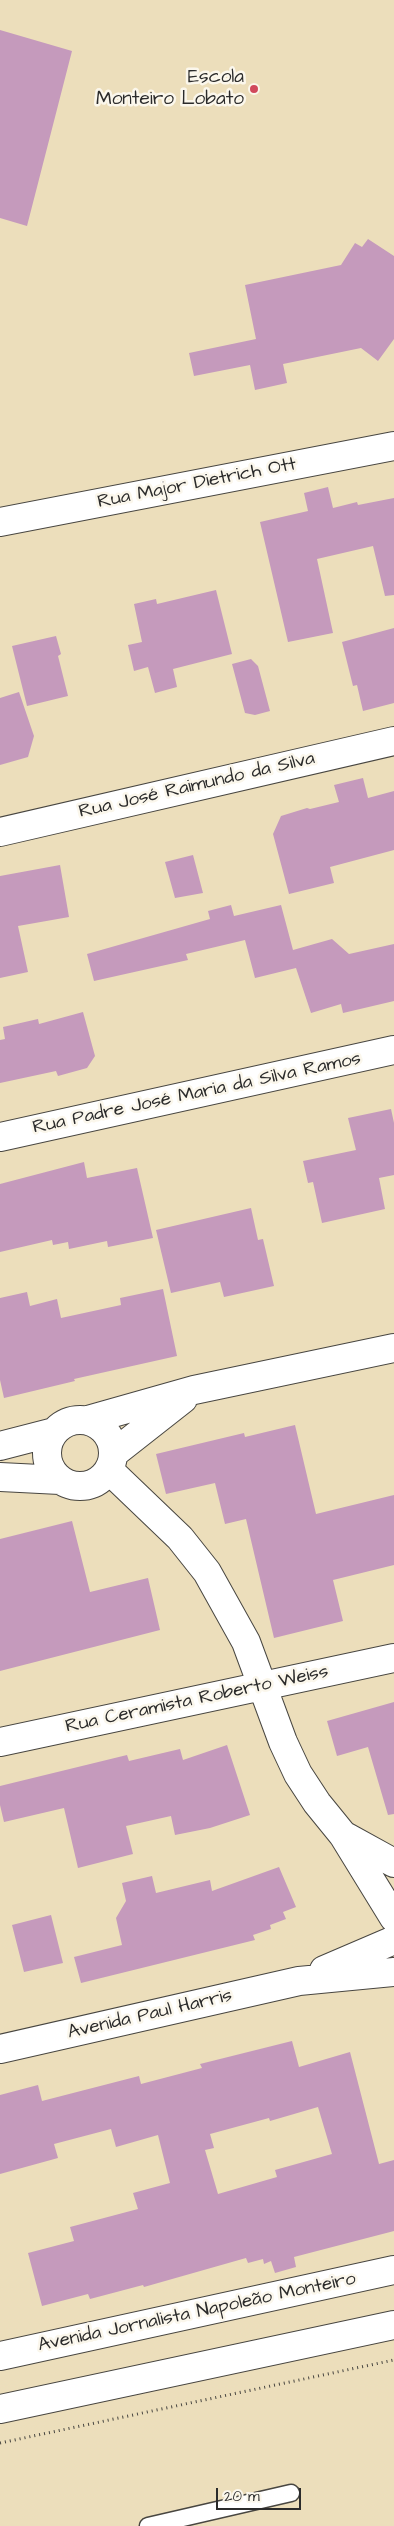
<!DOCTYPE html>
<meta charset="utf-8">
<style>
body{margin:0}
#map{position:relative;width:394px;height:2526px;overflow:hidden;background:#ecdebb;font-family:"Architects Daughter",sans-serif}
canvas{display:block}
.scale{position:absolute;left:216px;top:2488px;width:85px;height:22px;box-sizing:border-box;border:2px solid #2b2b2b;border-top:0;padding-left:6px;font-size:15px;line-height:18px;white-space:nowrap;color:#2b2b2b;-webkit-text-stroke:4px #fbf7ec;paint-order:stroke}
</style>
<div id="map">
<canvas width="394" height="2526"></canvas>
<div class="scale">20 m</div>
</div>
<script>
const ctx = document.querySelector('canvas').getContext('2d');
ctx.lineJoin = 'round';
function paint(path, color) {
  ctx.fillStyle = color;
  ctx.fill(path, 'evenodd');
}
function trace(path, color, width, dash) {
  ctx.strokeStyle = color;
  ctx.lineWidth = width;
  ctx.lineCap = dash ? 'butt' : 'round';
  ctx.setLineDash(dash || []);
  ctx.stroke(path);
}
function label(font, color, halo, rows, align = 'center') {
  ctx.font = font + ' "Architects Daughter",sans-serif';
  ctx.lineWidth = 5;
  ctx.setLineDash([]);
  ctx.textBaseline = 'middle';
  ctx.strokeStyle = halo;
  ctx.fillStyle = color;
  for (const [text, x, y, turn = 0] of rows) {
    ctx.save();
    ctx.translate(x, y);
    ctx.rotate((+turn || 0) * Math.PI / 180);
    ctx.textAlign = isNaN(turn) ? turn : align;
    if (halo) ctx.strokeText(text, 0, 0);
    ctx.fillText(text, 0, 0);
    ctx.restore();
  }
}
paint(new Path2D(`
 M 0,30 L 72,51 L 27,226 L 0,218 Z
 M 368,239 L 394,256 L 394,339 L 378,361 L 361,348 L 283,364 L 287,383 L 255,390 L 250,365 L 194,376 L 189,353 L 256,339 L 245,285 L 341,265 L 355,243 L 362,247 Z
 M 328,487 L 333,508 L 357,502 L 358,505 L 394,498 L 394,595 L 385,596 L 373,546 L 317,559 L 333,633 L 288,642 L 260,522 L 308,511 L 304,493 Z
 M 216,590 L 232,654 L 173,669 L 177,687 L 155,693 L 148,667 L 134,671 L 128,645 L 142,642 L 134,604 L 156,599 L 157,604 Z
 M 394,628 L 394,703 L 363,711 L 357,685 L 353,686 L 342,642 Z
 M 56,636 L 61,654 L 58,656 L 68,696 L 27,706 L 12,646 Z
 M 251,659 L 258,666 L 270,711 L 255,715 L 245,713 L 232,664 Z
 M 19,692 L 34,736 L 28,757 L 0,765 L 0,698 Z
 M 363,778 L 368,798 L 394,791 L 394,850 L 330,867 L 334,883 L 289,894 L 273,834 L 281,816 L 307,808 L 310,809 L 339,802 L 334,785 Z
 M 193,855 L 203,893 L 175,898 L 165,862 Z
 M 60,865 L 69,917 L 18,926 L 28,972 L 0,978 L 0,876 Z
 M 231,905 L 234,916 L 281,905 L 293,950 L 332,939 L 349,954 L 394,944 L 394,1001 L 343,1013 L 341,1004 L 311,1013 L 296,968 L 255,978 L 245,940 L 186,954 L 188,960 L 94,981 L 87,954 L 210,919 L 208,911 Z
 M 83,1012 L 95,1056 L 87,1068 L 58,1076 L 56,1071 L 0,1083 L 0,1040 L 5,1039 L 3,1027 L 38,1019 L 39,1024 Z
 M 391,1109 L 394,1123 L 394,1175 L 379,1178 L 385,1209 L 322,1223 L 313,1182 L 308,1183 L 303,1161 L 356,1150 L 348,1118 Z
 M 84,1162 L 87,1178 L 137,1168 L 153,1238 L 108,1247 L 107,1241 L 69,1249 L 68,1242 L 53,1245 L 52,1240 L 0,1252 L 0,1184 Z
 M 251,1208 L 258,1240 L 263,1239 L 274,1286 L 224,1297 L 220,1282 L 171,1293 L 156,1230 Z
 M 163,1289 L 177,1356 L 74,1379 L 75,1381 L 4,1398 L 0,1380 L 0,1298 L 27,1292 L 30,1306 L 57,1299 L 61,1318 L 121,1305 L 120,1298 Z
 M 295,1425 L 316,1514 L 394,1495 L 394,1565 L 333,1580 L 343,1621 L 274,1638 L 246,1519 L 225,1524 L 215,1483 L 166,1494 L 156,1454 L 244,1433 L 245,1437 Z
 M 72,1521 L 90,1592 L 148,1578 L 160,1630 L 0,1671 L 0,1539 Z
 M 394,1702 L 394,1814 L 388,1815 L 368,1747 L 337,1756 L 327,1721 Z
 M 227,1745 L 250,1815 L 210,1828 L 175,1835 L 171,1816 L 126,1826 L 133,1854 L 78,1868 L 64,1808 L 4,1822 L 0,1805 L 0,1786 L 127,1755 L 129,1761 L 180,1749 L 183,1760 Z
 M 279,1867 L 296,1907 L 283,1912 L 286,1919 L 270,1925 L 271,1929 L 253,1935 L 255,1940 L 81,1983 L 74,1957 L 122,1945 L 116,1918 L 126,1901 L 122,1883 L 152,1876 L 156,1893 L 210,1880 L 212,1891 Z
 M 51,1915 L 63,1963 L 24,1972 L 12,1925 Z
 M 292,2041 L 299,2067 L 350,2052 L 379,2164 L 394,2160 L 394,2231 L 294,2257 L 296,2267 L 275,2273 L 271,2261 L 264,2264 L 263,2259 L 248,2263 L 246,2258 L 144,2287 L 143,2285 L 90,2299 L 88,2294 L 42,2306 L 28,2253 L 74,2241 L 70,2227 L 138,2209 L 133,2193 L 170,2183 L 158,2135 L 116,2147 L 111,2129 L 54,2144 L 58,2158 L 0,2174 L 0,2095 L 38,2085 L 42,2101 L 139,2076 L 141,2084 L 202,2068 L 200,2064 ZM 318,2107 L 332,2154 L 275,2170 L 277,2177 L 218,2194 L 205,2150 L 214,2148 L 210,2134 L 269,2118 L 270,2121 Z`), '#c59abc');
const service = new Path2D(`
 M 148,2526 L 291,2493`);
const minor = new Path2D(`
 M 0,522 L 394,446
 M 0,832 L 394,741
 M 0,1137 L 394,1050
 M47 1453a33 33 0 1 1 66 0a33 33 0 1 1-66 0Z
 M 88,1420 L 194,1390 L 394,1348
 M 0,1446 L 54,1432
 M 113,1454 L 183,1399
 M 109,1470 L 180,1538 L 207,1572 L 246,1642 L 283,1742 L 298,1774 L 317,1803 L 343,1835 L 394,1918
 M 0,1477 L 60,1480
 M 0,1742 L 394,1658
 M 343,1835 L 394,1863
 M 324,1970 L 394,1940
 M 0,2049 L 299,1981 L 394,1972
 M 0,2356 L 394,2270`);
const tertiary = new Path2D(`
 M 0,2409 L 394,2325`);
trace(service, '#484641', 19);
trace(minor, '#484641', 30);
trace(tertiary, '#484641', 30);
trace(new Path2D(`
 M 0,2443 L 394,2360`), '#484641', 3, [1, 4]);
trace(service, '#fff', 16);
trace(minor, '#fff', 28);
trace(tertiary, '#fff', 28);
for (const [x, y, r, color] of [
 [254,89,5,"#d1495b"]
]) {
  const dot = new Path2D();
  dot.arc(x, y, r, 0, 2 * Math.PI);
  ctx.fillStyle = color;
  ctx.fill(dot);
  trace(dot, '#fbf7ec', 2);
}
label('19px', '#2b2b2b', '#fbf7ec', [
 ["Escola",244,78],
 ["Monteiro Lobato",244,100]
], 'right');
label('19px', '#2b2b2b', '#fbf7ec', [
 ["Rua Major Dietrich Ott",197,484,-11],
 ["Rua José Raimundo da Silva",197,786,-13],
 ["Rua Padre José Maria da Silva Ramos",197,1094,-12],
 ["Rua Ceramista Roberto Weiss",197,1700,-12],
 ["Avenida Paul Harris",150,2015,-13],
 ["Avenida Jornalista Napoleão Monteiro",197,2313,-12]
]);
</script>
